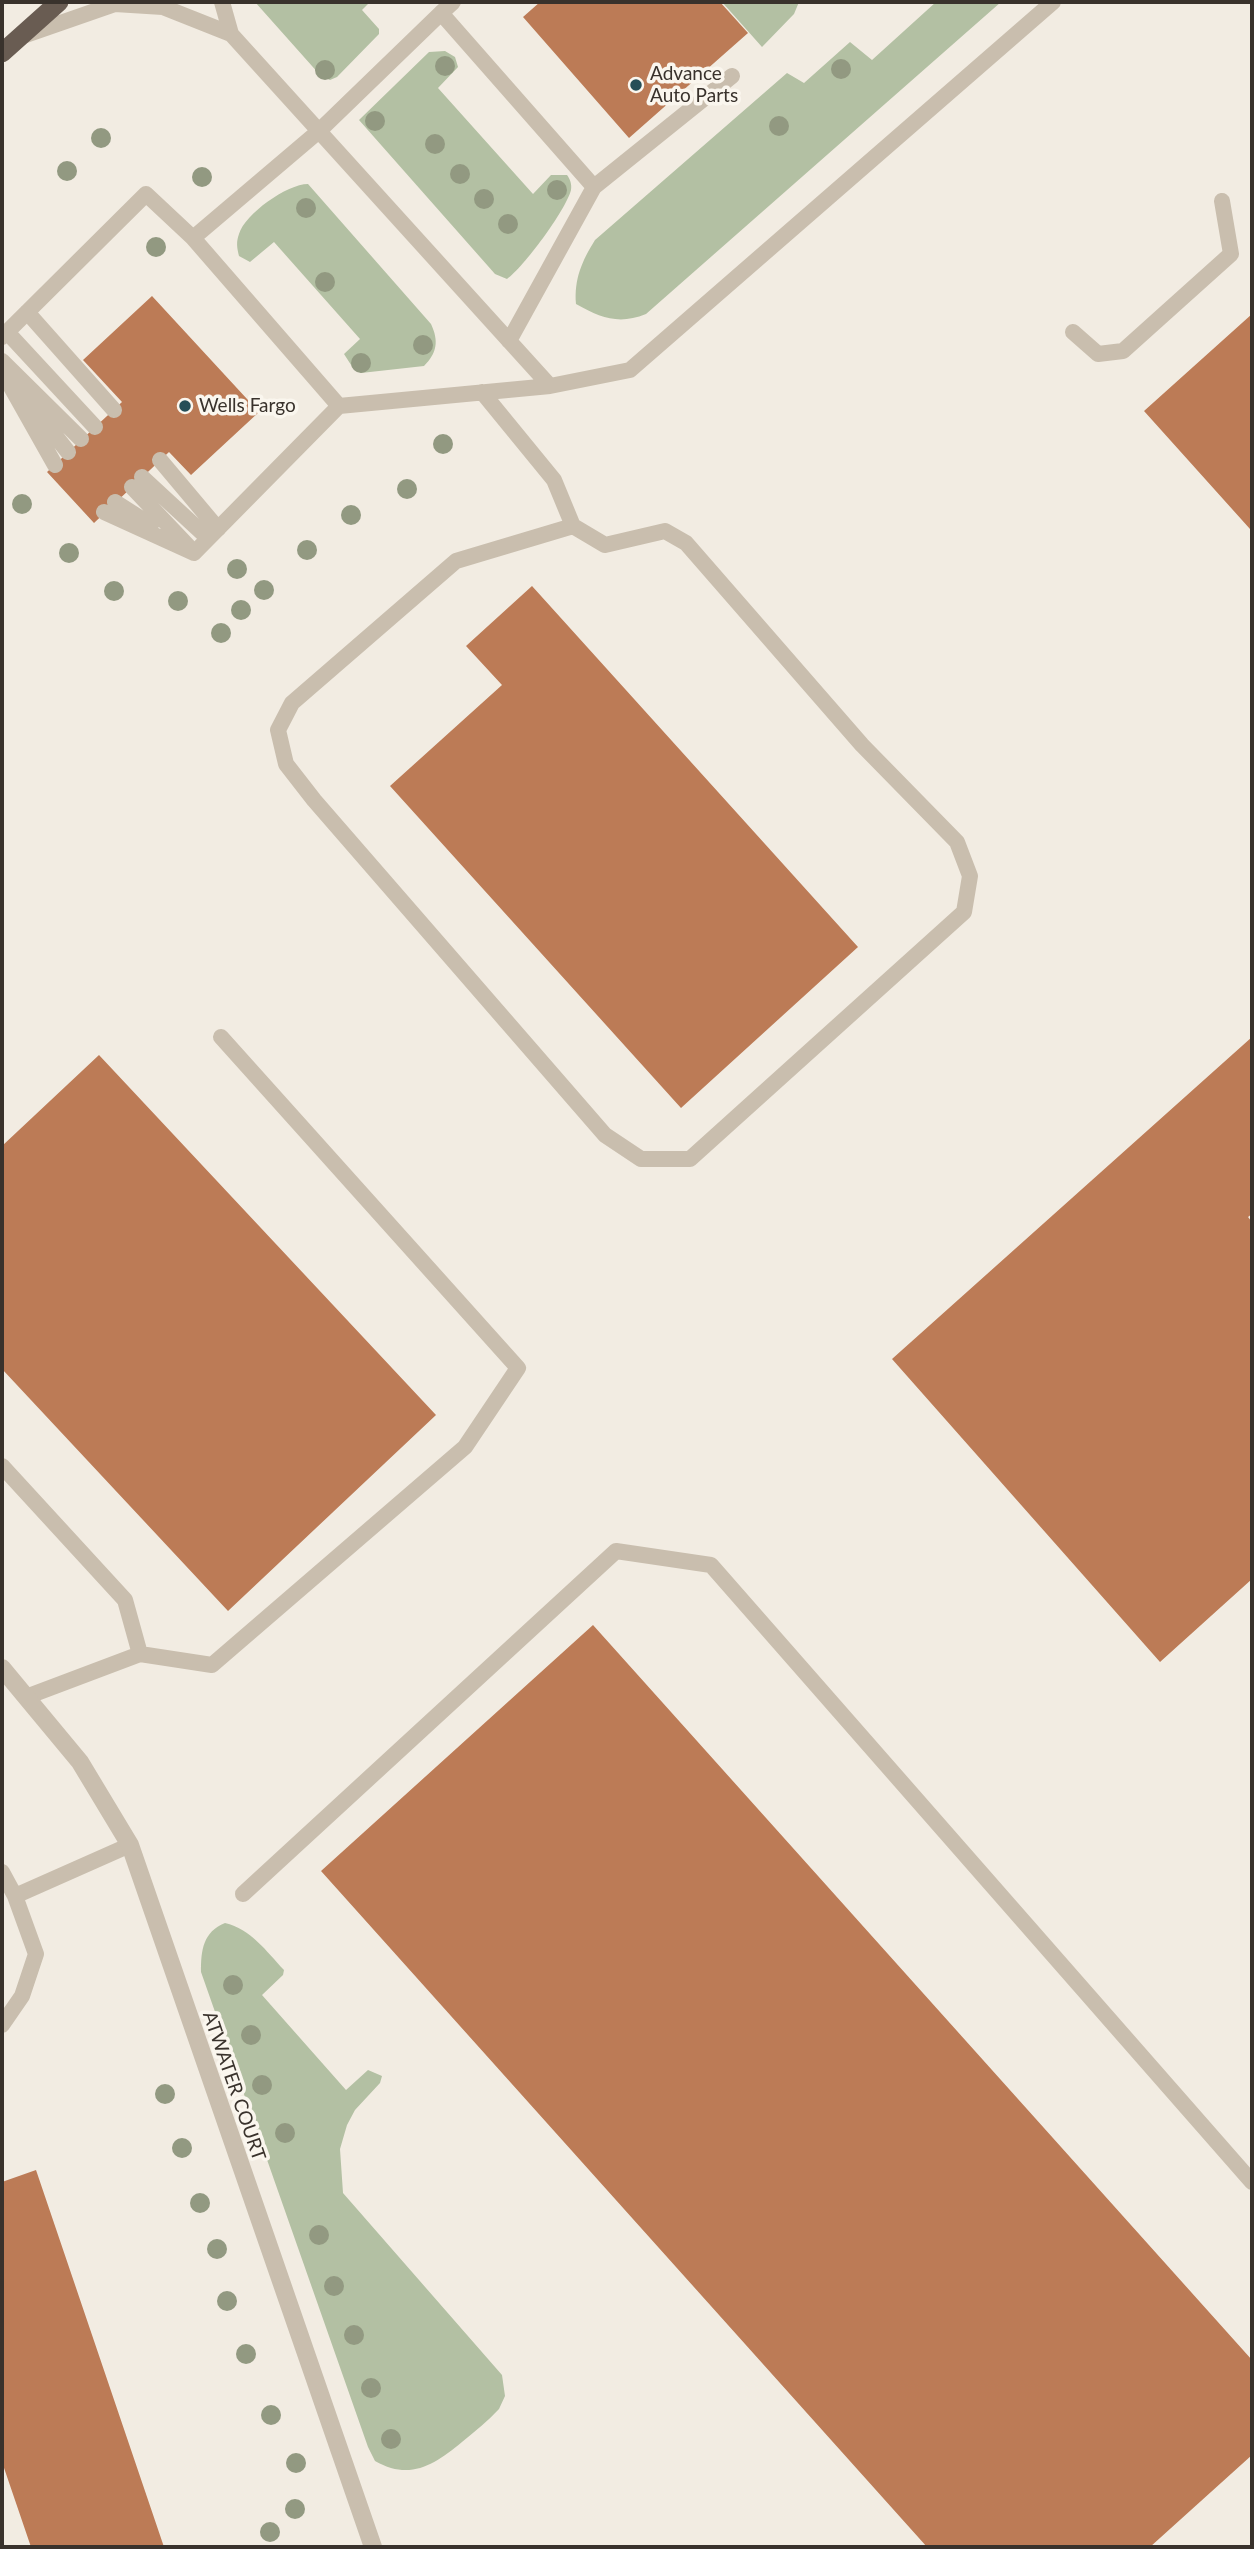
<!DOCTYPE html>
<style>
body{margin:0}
#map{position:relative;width:1254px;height:2549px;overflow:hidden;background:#f2ece2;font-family:Lato,sans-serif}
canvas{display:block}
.frame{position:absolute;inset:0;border:4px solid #39322c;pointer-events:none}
</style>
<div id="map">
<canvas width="1254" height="2549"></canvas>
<div class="frame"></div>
</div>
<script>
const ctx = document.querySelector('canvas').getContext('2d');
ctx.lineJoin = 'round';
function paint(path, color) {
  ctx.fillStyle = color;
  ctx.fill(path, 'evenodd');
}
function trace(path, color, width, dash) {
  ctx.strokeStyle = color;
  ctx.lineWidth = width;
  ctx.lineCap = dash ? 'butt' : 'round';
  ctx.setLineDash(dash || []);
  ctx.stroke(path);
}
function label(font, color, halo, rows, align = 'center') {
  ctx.font = font + ' Lato,sans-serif';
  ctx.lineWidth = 7;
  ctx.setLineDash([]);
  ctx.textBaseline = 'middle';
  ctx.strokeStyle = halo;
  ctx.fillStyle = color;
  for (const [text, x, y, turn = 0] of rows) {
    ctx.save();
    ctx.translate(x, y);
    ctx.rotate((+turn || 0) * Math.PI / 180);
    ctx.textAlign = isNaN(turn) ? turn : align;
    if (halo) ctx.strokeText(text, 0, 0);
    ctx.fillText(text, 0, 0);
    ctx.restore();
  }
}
paint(new Path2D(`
 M 255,2 L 370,2 L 362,10 L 379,29 L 379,34 L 337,77 L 330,80 L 320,75 Z
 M 722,2 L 799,2 L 794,14 L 762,47 Z
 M 936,2 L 1001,2 L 646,314 C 619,325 601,318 576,304 C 574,279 582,261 595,240 L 787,73 L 804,83 L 850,42 L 872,60 Z
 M 445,51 L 455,57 L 458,67 L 438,88 L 533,194 L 551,175 L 567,175 C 570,179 572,184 571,190 C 566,210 523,268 507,279 L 495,274 L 359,120 L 429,52 Z
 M 308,184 L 431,324 C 439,341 437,353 424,366 L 361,373 L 353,368 L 344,354 L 360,339 L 274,242 L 250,262 L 239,256 C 237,248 236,242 239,234 C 245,214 287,184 308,184 Z
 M 225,1923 C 251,1929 266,1951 284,1970 L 283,1975 L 262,1995 L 346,2090 L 368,2070 L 382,2076 L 380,2083 L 355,2110 L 347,2125 L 340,2149 L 343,2193 L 502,2375 L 505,2396 L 499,2409 C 488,2421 475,2431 462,2442 C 434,2465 410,2481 375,2461 L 368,2447 L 201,1972 C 201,1950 203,1932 225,1923 Z`), '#b3c0a3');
paint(new Path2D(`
 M 540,2 L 720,2 L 748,33 L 629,138 L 523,17 Z
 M 152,296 L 259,412 L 191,475 L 169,452 L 94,523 L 47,472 L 122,402 L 83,360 Z
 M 1252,314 L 1252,527 L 1250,529 L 1144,411 Z
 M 532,586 L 858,947 L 681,1108 L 390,786 L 502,685 L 466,646 Z
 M 1252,1037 L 1252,1214 L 1248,1217 L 1252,1222 L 1252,1579 L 1160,1662 L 892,1359 Z
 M 99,1055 L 436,1415 L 228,1611 L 2,1369 L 2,1146 Z
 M 593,1625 L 1252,2360 L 1252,2455 L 1150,2547 L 927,2547 L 321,1871 Z
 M 36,2170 L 164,2547 L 31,2547 L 2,2462 L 2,2182 Z`), '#bc7b56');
trace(new Path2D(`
 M 222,2 L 231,34 L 550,386
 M 453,2 L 441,13 L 594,187 L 509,341
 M 23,36 L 115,4 L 163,7 L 231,34
 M 594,187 L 732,76
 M 193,238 L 339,406 L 194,553
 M 27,312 L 114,410
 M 7,332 L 95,427
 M 1073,332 L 1098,354 L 1123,351 L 1231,254 L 1222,201
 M 2,337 L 146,194 L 193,238 L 319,131 L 441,13
 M 2,361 L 81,439
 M 2,371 L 55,465
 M 482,392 L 554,480 L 573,526 L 605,545 L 665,531 L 686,543 L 862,745 L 957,842 L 970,876 L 964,912 L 690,1159 L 641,1159 L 605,1135 L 314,800 L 286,764 L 278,730 L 292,703 L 456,561 L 573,526
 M 22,393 L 68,452
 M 339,406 L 550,386 L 630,370 L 1053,2
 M 160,460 L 218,529
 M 142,477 L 208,538
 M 132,487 L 188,546
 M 115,502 L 151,525
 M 104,512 L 194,553
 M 2,1466 L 125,1600 L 140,1654
 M 26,1697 L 140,1654 L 212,1665 L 465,1447 L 518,1368 L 221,1037
 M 2,1872 L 15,1896
 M 243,1894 L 616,1551 L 711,1565 L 1252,2182
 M 2,2025 L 22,1996 L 36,1954 L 15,1896 L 130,1845`), '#c9beae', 16);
trace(new Path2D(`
 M 2,1668 L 80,1762 L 130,1845 L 373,2547`), '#c9beae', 18);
trace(new Path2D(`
 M 2,53 L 59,2`), '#695c52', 19);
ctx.fillStyle = '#929981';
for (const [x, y] of [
 [445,66],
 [841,69],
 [325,70],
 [375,121],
 [779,126],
 [101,138],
 [435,144],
 [67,171],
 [460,174],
 [202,177],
 [557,190],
 [484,199],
 [306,208],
 [508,224],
 [156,247],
 [325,282],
 [423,345],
 [361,363],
 [443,444],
 [407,489],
 [22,504],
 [351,515],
 [307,550],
 [69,553],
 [237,569],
 [264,590],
 [114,591],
 [178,601],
 [241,610],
 [221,633],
 [233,1985],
 [251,2035],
 [262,2085],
 [165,2094],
 [285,2133],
 [182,2148],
 [200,2203],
 [319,2235],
 [217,2249],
 [334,2286],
 [227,2301],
 [354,2335],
 [246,2354],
 [371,2388],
 [271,2415],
 [391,2439],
 [296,2463],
 [295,2509],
 [270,2532]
]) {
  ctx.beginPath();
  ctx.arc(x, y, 10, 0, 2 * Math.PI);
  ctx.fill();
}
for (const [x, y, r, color] of [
 [636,85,7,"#254e57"],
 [185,406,7,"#254e57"]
]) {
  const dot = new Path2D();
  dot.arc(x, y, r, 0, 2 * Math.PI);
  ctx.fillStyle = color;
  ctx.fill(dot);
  trace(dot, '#faf6ee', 2.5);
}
label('19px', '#39322c', '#faf6ee', [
 ["Advance",650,74],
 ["Auto Parts",650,96],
 ["Wells Fargo",199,406]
], 'left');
label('19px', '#39322c', '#faf6ee', [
 ["ATWATER COURT",234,2086,71]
]);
</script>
